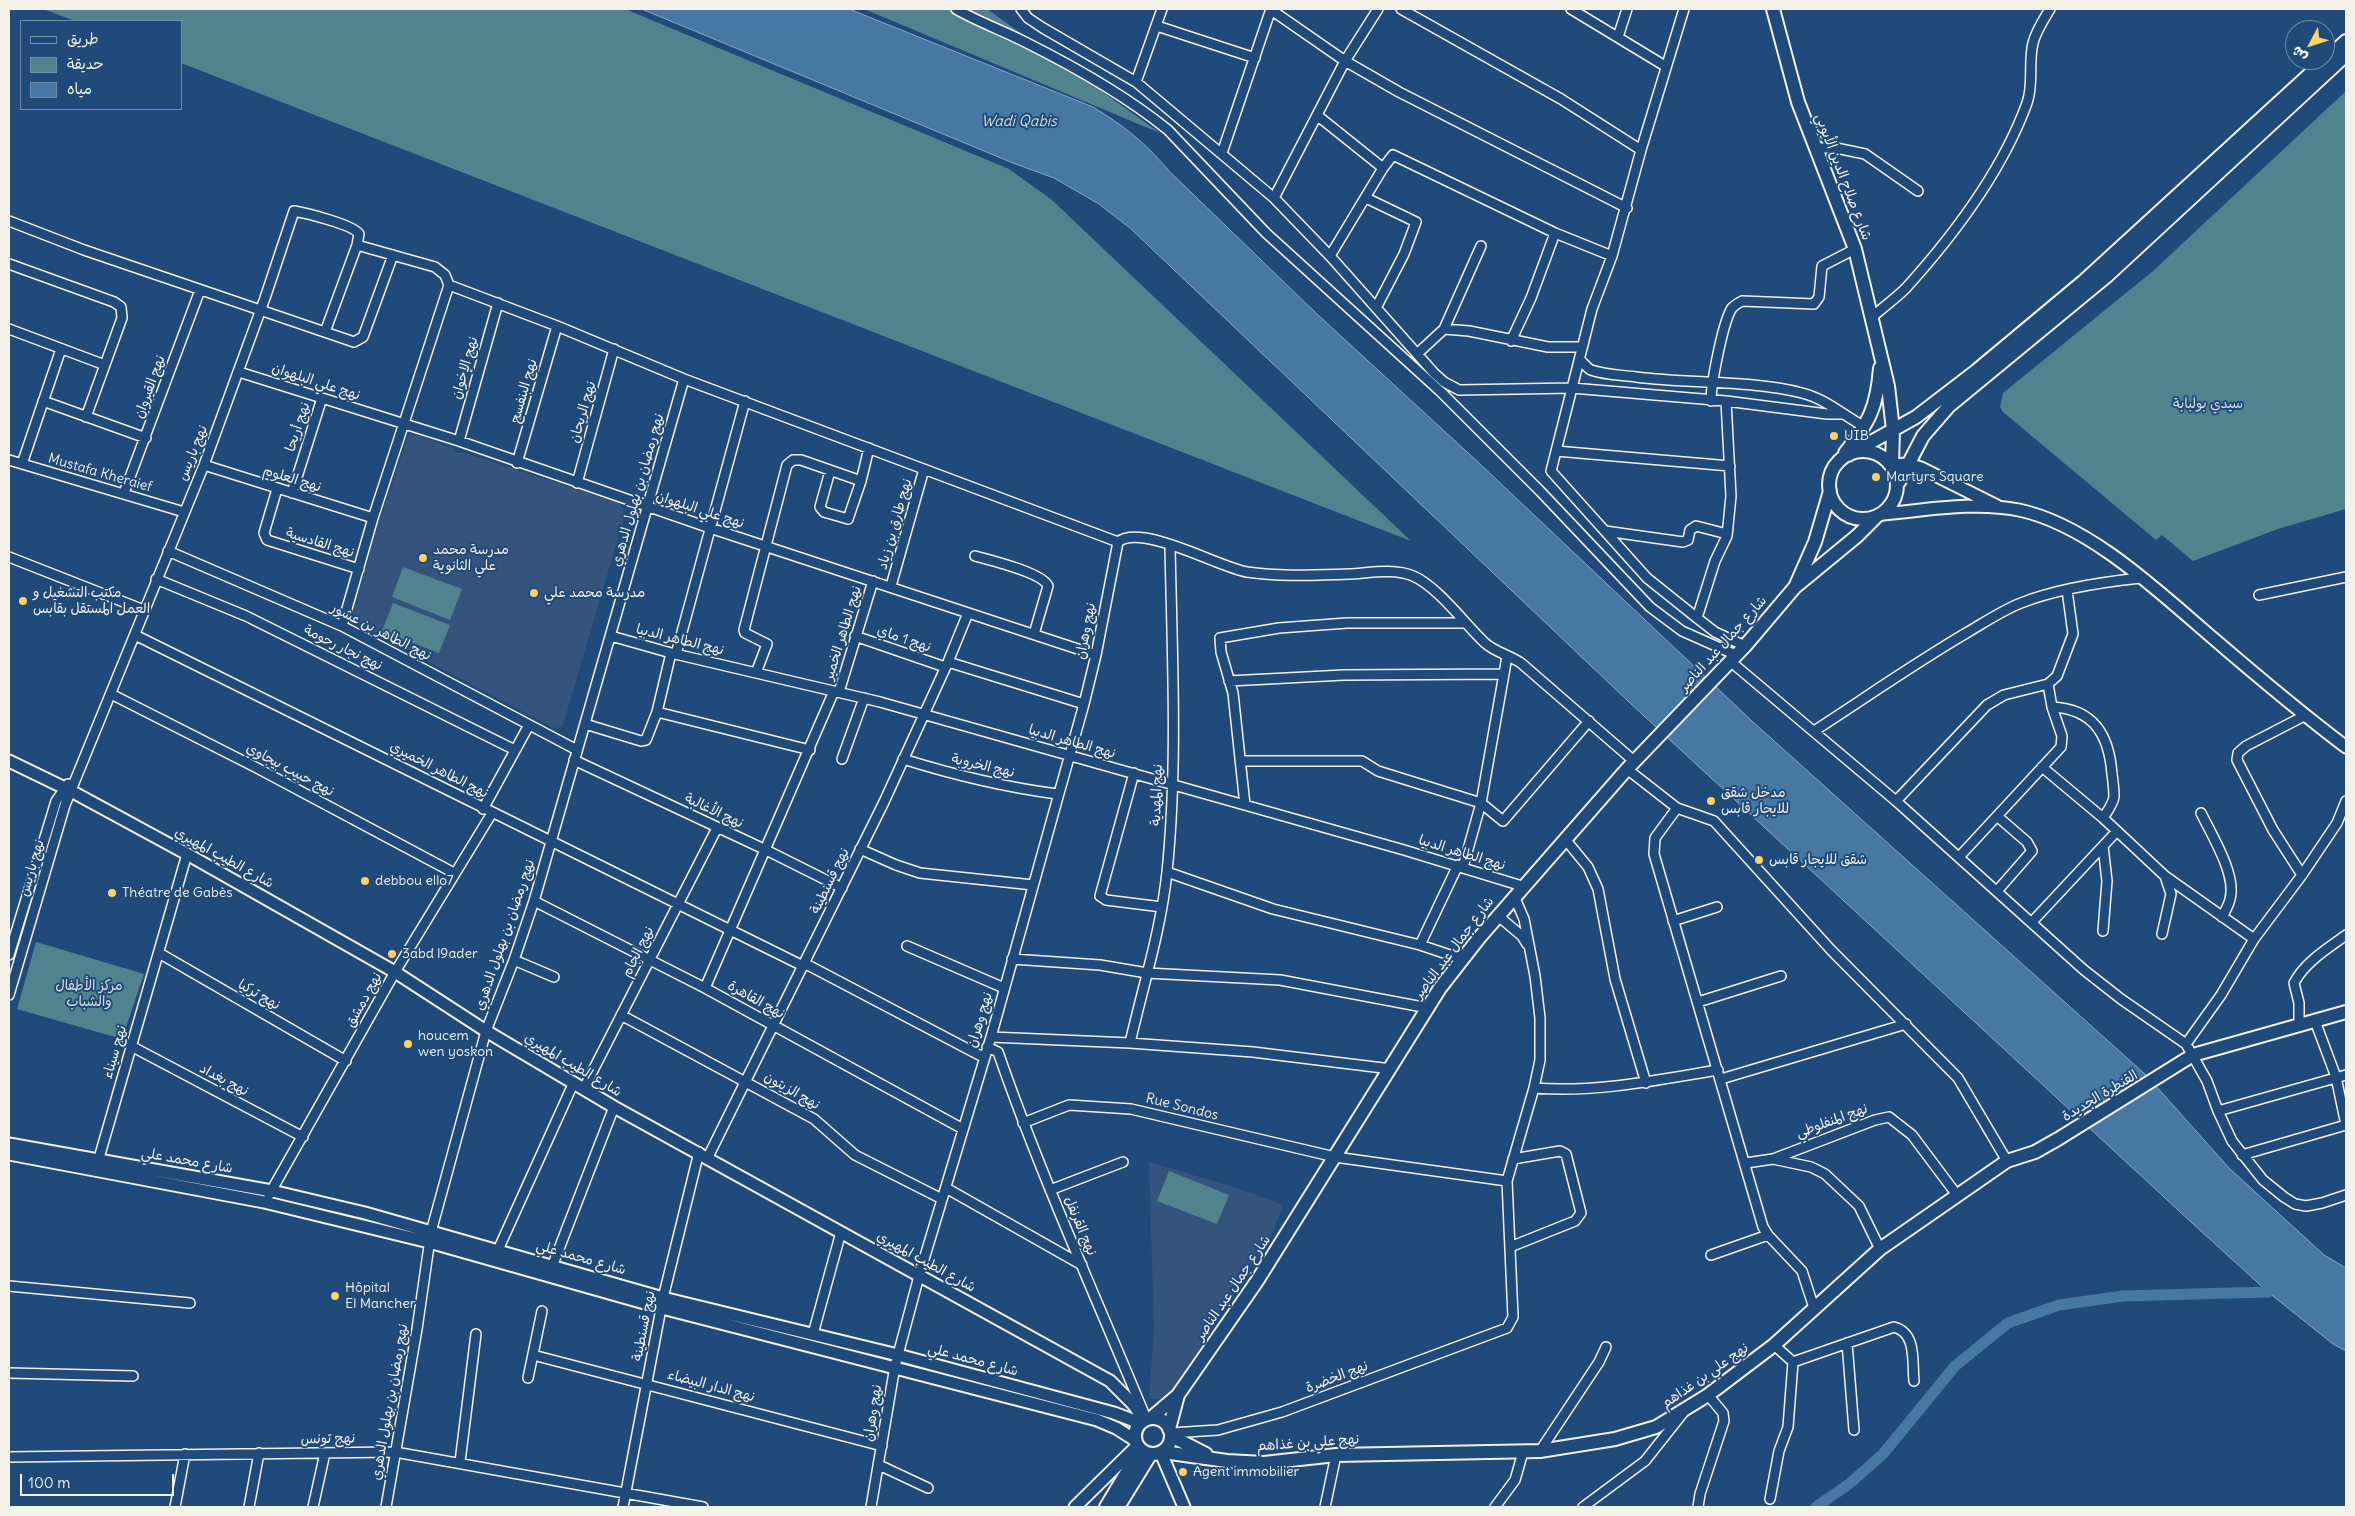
<!DOCTYPE html>
<meta charset="utf-8">
<style>
body{margin:0}
#map{position:relative;width:2355px;height:1516px;overflow:hidden;background:#1f4a7a;font-family:Delius,"Playpen Sans Arabic",sans-serif}
canvas{display:block}
.frame{position:absolute;inset:0;border:10px solid #f4f1e8;pointer-events:none}
.legend{position:absolute;left:20px;top:20px;width:162px;height:90px;box-sizing:border-box;background:#1f4a7a;border:1px solid #748da6;margin:0;padding:6px 9px;list-style:none;font-size:15px;color:#f4f1e8}
.legend li{display:flex;align-items:center;gap:10px;height:25px}
.legend b{width:25px;border:1px solid #748da6}
.north{position:absolute;left:2285px;top:20px;width:50px;height:50px;box-sizing:border-box;background:#1f4a7a;border:1px solid #748da6;border-radius:50%;rotate:230deg;font-size:14px;font-weight:700;line-height:20px;text-align:center;color:#f4f1e8}
.north::after{content:'';display:block;margin:auto;width:18px;height:22px;background:#ffd166;clip-path:polygon(50% 0,100% 100%,50% 72%,0 100%)}
.scale{position:absolute;left:20px;top:1474px;width:154px;height:22px;box-sizing:border-box;border:2px solid #f4f1e8;border-top:0;padding-left:6px;font-size:15px;line-height:18px;white-space:nowrap;color:#f4f1e8;-webkit-text-stroke:4px #1f4a7a;paint-order:stroke}
</style>
<div id="map">
<canvas width="2355" height="1516"></canvas>
<div class="frame"></div>
<ul class="legend">
<li><b style="height:6px;background:#1f4a7a"></b>طريق</li>
<li><b style="height:14px;background:#51838e"></b>حديقة</li>
<li><b style="height:14px;background:#4777a3"></b>مياه</li>
</ul>
<div class="north">ش</div>
<div class="scale">100 m</div>
</div>
<script>
const ctx = document.querySelector('canvas').getContext('2d');
ctx.lineJoin = 'round';
function paint(path, color) {
  ctx.fillStyle = color;
  ctx.fill(path, 'evenodd');
}
function trace(path, color, width, dash) {
  ctx.strokeStyle = color;
  ctx.lineWidth = width;
  ctx.lineCap = dash ? 'butt' : 'round';
  ctx.setLineDash(dash || []);
  ctx.stroke(path);
}
function label(font, color, halo, rows, align = 'center') {
  ctx.font = font + ' Delius,"Playpen Sans Arabic",sans-serif';
  ctx.lineWidth = 4;
  ctx.setLineDash([]);
  ctx.textBaseline = 'middle';
  ctx.strokeStyle = halo;
  ctx.fillStyle = color;
  for (const [text, x, y, turn = 0] of rows) {
    ctx.save();
    ctx.translate(x, y);
    ctx.rotate((+turn || 0) * Math.PI / 180);
    ctx.textAlign = isNaN(turn) ? turn : align;
    if (halo) ctx.strokeText(text, 0, 0);
    ctx.fillText(text, 0, 0);
    ctx.restore();
  }
}
paint(new Path2D(`
 M 411,433 L 454,448 L 457,453 L 463,452 L 619,503 L 625,514 L 563,725 L 555,729 L 356,623 L 352,618 L 377,528 L 408,436 Z
 M 1149,1162 L 1234,1187 L 1283,1205 L 1273,1232 L 1168,1399 L 1149,1399 L 1154,1328 Z`), '#34547e');
paint(new Path2D(`
 M 43,9 L 625,9 L 1009,169 L 1052,200 L 1411,541 L 181,63 L 181,21 L 75,21 Z
 M 864,9 L 987,9 L 1160,133 Z
 M 2346,91 L 2346,509 L 2278,529 L 2193,561 L 2162,535 L 2156,540 L 2003,412 L 2000,407 L 2003,393 L 2153,271 Z
 M 403,567 L 462,589 L 450,620 L 392,597 Z
 M 393,603 L 450,625 L 439,653 L 382,631 Z
 M 36,942 L 144,974 L 122,1039 L 17,1009 Z
 M 1169,1171 L 1229,1195 L 1217,1224 L 1157,1201 Z`), '#51838e');
const water = new Path2D(`
 M 642,9 L 849,9 L 1093,107 C 1123,125 1147,144 1169,171 L 1318,315 L 1479,463 L 1753,722 L 2147,1076 L 2229,1168 L 2324,1255 L 2346,1268 L 2346,1351 L 2333,1344 L 2268,1292 L 2191,1222 L 1629,702 L 1130,228 L 1099,204 L 1054,178 L 1013,163 Z`);
paint(water, '#4777a3');
trace(water, '#8ca8bf', 1);
trace(new Path2D(`
 M 1816,1507 L 1849,1484 L 1883,1454 L 1955,1366 L 2008,1323 L 2059,1305 L 2123,1296 L 2268,1292`), '#4777a3', 11);
const minor = new Path2D(`
 M 956,9 C 978,22 1002,30 1025,42 C 1075,67 1125,95 1168,130 L 1266,233 L 1441,392 L 1540,491 L 1650,607 L 1682,631 L 1736,655
 M 1021,9 L 1028,18 L 1043,28 L 1136,82 L 1274,198 L 1330,256 L 1434,373 L 1444,382 L 1459,390 L 1572,388 L 1726,401 L 1827,414 L 1841,414
 M 1270,9 L 1345,61 L 1399,92 L 1627,208
 M 1401,9 L 1561,99 L 1641,150
 M 1571,9 L 1665,66
 M 1684,9 L 1641,150 L 1612,256 L 1592,309 L 1551,471 L 1647,578 L 1697,618
 M 1157,26 L 1255,58
 M 1618,37 L 1627,9
 M 1136,82 L 1162,9
 M 1318,116 L 1383,168
 M 1815,148 L 1836,148 L 1865,154 L 1918,191
 M 1222,153 L 1271,9
 M 1274,198 L 1345,61 L 1378,9
 M 1366,198 L 1416,222 L 1404,254 L 1376,308
 M 9,221 L 84,250 L 354,342 L 363,337 L 393,255
 M 1330,256 L 1383,168 L 1393,155 L 1555,233 L 1612,256
 M 9,264 L 114,302 L 121,307 L 122,318 L 86,417
 M 449,285 L 557,326 L 684,379 L 1118,542 C 1142,523 1218,567 1247,572 C 1281,577 1315,575 1349,574 C 1369,573 1394,568 1413,576 C 1437,586 1465,624 1485,643 C 1495,652 1509,655 1521,663 L 1634,761
 M 1871,318 C 1882,308 1895,299 1906,288 C 1953,236 2003,169 2027,103 C 2034,84 2028,63 2033,43 C 2036,31 2044,19 2050,9
 M 9,329 L 105,365
 M 1444,329 L 1469,331 L 1548,347 L 1582,347
 M 1511,341 L 1531,298 L 1555,233
 M 1417,354 L 1444,329 L 1481,246
 M 1580,360 C 1584,363 1587,368 1591,370 C 1605,375 1621,375 1636,377 C 1690,384 1750,380 1802,393 C 1826,399 1844,416 1865,427
 M 239,372 L 459,441 L 710,528 L 1096,655
 M 43,401 L 146,438
 M 1711,401 C 1711,384 1723,321 1732,308 C 1735,305 1738,303 1742,301 L 1814,304 L 1819,297 L 1822,266 L 1855,249
 M 1726,401 L 1731,496 L 1727,536 L 1715,561 L 1697,618 L 1715,632 L 1745,646
 M 459,441 L 498,303
 M 1556,451 L 1730,466
 M 9,460 L 184,512
 M 517,463 L 557,326
 M 22,464 L 61,349
 M 204,465 L 373,518
 M 830,471 L 820,507 L 824,512 L 848,519 L 861,481
 M 577,483 L 614,349
 M 277,489 L 264,533 L 267,540 L 359,569
 M 124,493 L 200,290
 M 292,493 L 322,398
 M 1605,531 L 1683,542 L 1688,540 L 1690,530 L 1696,526 L 1727,534
 M 168,551 L 342,626 L 577,750
 M 975,556 C 990,560 1043,573 1048,586 L 1034,634
 M 9,557 L 144,610
 M 156,579 L 246,616 L 515,750
 M 891,586 L 924,469
 M 2259,595 L 2346,577
 M 342,626 L 373,518 L 449,285 L 445,275 L 435,267 L 357,245
 M 135,635 L 803,966
 M 611,636 L 671,653 L 880,702 L 1404,850 L 1522,886
 M 855,636 L 945,667
 M 676,654 L 745,401
 M 1730,661 L 1896,801 L 2084,970 L 2121,999 L 2186,1044
 M 948,662 L 1084,704
 M 756,673 L 767,644 L 745,633 L 744,630 L 787,465 L 793,460 L 801,460 L 861,481 L 869,448
 M 1229,681 L 1344,675 L 1504,674 L 1507,656
 M 839,692 L 873,581
 M 111,694 L 257,768 L 454,873
 M 2052,707 C 2094,709 2109,735 2112,774 C 2113,781 2114,790 2114,797 C 2113,804 2107,812 2103,818
 M 657,712 L 810,750
 M 585,724 L 641,741 L 646,740 L 657,712 L 671,653
 M 1814,731 C 1865,698 1915,663 1968,632 C 1985,622 2003,610 2021,603 C 2056,589 2103,582 2140,578
 M 842,759 L 864,698
 M 903,759 C 954,775 1004,787 1057,794
 M 574,760 L 766,850 L 842,888
 M 1241,761 L 1362,761 L 1378,771 L 1481,803 L 1503,821 L 1589,721
 M 2042,767 L 2103,818 L 2165,876 L 2254,939
 M 1627,769 L 1677,808 L 1655,838 L 1654,854 L 1763,1227 L 1768,1235 L 1802,1271 L 1814,1308
 M 1134,773 L 1100,896 L 1106,900 L 1162,907
 M 1896,801 L 1987,705 L 2004,695 L 2048,684 L 2057,676 L 2073,634 L 2067,590
 M 2346,801 L 2337,823 L 2302,875 L 2254,939 L 2221,995 L 2186,1044 L 2207,1081 L 2218,1111 L 2232,1141 L 2263,1180 L 2284,1197 L 2295,1204 L 2306,1206 L 2322,1203 L 2346,1195
 M 1245,805 L 1233,693 L 1221,652 L 1220,638 L 1279,628 L 1347,623 L 1466,623
 M 1677,808 L 1714,821 L 1831,950 L 1958,1078 L 2007,1161
 M 483,809 L 529,725
 M 2201,813 C 2211,834 2237,875 2230,899 C 2229,905 2225,911 2222,917
 M 1565,839 L 1588,867 L 1598,889 L 1615,979 L 1646,1083
 M 860,849 L 896,865 L 920,873 L 1033,885
 M 1959,857 L 2061,747 L 2062,736 L 2052,707 L 2048,684
 M 1463,867 L 1481,803 L 1504,674
 M 1167,872 L 1273,909 L 1420,945 L 1462,959
 M 2302,875 L 2273,830 L 2237,760 L 2238,753 L 2246,746 L 2306,715
 M 1997,891 L 2032,851 L 2027,842 L 1997,816
 M 534,901 L 705,988 L 963,1129
 M 1497,915 L 1522,936 L 1527,944
 M 1673,921 L 1717,907
 M 2032,922 L 2117,831
 M 2103,931 L 2107,881 L 2103,846
 M 2162,934 L 2171,894 L 2165,876
 M 1420,945 L 1458,865
 M 907,946 L 1004,988
 M 159,953 L 346,1061
 M 9,955 L 56,801 L 68,784
 M 1012,959 L 1100,965 L 1147,973 L 1280,980 L 1428,1008
 M 514,960 L 554,977
 M 804,963 L 983,1057
 M 705,988 L 834,691
 M 9,995 L 65,805 L 204,465 L 265,298 L 294,211 C 306,213 354,225 359,234 L 357,245 L 325,332
 M 1698,1002 L 1781,976
 M 621,1015 L 814,1119 L 855,1155 L 942,1199
 M 2315,1021 L 2336,1077 L 2346,1125
 M 2299,1026 L 2299,1003 L 2294,983 C 2305,962 2327,949 2346,935
 M 991,1037 L 1130,1043 L 1253,1052 L 1391,1069
 M 1130,1043 C 1143,986 1161,930 1167,872 C 1178,764 1172,653 1170,545
 M 131,1046 L 303,1137
 M 987,1047 L 998,1052 C 1041,1176 1095,1295 1145,1416
 M 1721,1079 L 1906,1024
 M 584,1088 L 717,828
 M 1534,1088 C 1596,1093 1657,1080 1718,1070
 M 2218,1111 L 2346,1075
 M 1023,1123 L 1069,1105 L 1131,1109 L 1335,1157 L 1507,1181
 M 2242,1155 L 2346,1125
 M 708,1157 L 884,802 L 948,662 L 968,613
 M 1773,1159 L 1875,1120 L 1889,1117 L 1912,1135 L 1957,1195
 M 1746,1163 L 1773,1159 L 1811,1167 L 1825,1174 L 1859,1206 L 1880,1249
 M 97,1165 L 187,854
 M 946,1188 L 1082,1265
 M 1050,1190 L 1123,1162
 M 269,1195 L 395,972 L 492,813
 M 1510,1247 L 1575,1221 L 1581,1213 L 1566,1154 L 1560,1151 L 1513,1159
 M 498,1250 L 574,1082
 M 1711,1255 L 1768,1235
 M 550,1272 L 614,1107
 M 9,1286 L 190,1303
 M 813,1334 L 841,1232
 M 1847,1343 L 1854,1430
 M 533,1355 L 882,1446
 M 1793,1362 L 1894,1327 C 1917,1333 1912,1362 1914,1381
 M 9,1373 L 133,1376
 M 528,1378 L 542,1311
 M 1171,1433 L 1218,1430 L 1282,1412 L 1507,1328 L 1513,1317 L 1507,1181 L 1534,1088 L 1540,1060 L 1540,1018 L 1535,976 L 1524,919 L 1514,896
 M 1540,1451 L 1599,1362 L 1606,1347
 M 9,1457 L 395,1452 L 703,1507
 M 460,1462 L 476,1334
 M 879,1465 L 928,1488
 M 1770,1499 L 1779,1451 L 1788,1427 L 1793,1362 L 1774,1345
 M 175,1507 L 185,1454
 M 249,1507 L 259,1453
 M 313,1507 L 325,1453
 M 386,1507 L 417,1329 L 431,1232 L 486,1031 L 514,960 L 534,901 L 684,379
 M 623,1507 L 663,1298 L 699,1152
 M 871,1507 L 895,1366 L 919,1276 L 991,1037 L 1084,704 L 1096,655 L 1118,542
 M 1325,1507 L 1336,1455
 M 1495,1507 L 1515,1480 L 1523,1452
 M 1583,1507 L 1645,1461 L 1683,1413
 M 1698,1507 L 1700,1494 L 1724,1421 L 1723,1413 L 1708,1395`);
const tertiary = new Path2D(`
 M 1892,465 L 1908,464 L 1921,468 L 1997,506
 M 1883,514 C 1928,510 1974,501 2019,510 C 2090,525 2160,593 2214,639 C 2257,676 2301,713 2346,747
 M 9,761 L 71,791 L 187,854 L 395,972 L 486,1031 L 614,1107 L 1110,1381 L 1133,1404 L 1144,1420
 M 9,1144 L 272,1191 L 365,1213 L 663,1298 L 898,1355 L 1114,1413 L 1140,1423
 M 9,1154 L 264,1202 L 429,1242 L 662,1308 L 1097,1420 L 1116,1428 L 1135,1440
 M 1161,1453 L 1184,1507
 M 1075,1507 L 1137,1446`);
const secondary = new Path2D(`
 M 1773,9 L 1798,102 L 1855,249 L 1888,386 L 1893,430 L 1892,465
 M1829 485a34 34 0 1 1 68 0a34 34 0 1 1-68 0Z
 M 1845,453 C 1869,422 1877,408 1880,368
 M 1848,455 L 1916,417 L 1976,371 L 2085,280 L 2346,41
 M 1899,482 L 1923,436 L 1949,406 L 2108,275 L 2346,55
 M 1796,585 L 1815,542 L 1830,491
 M1135 1436a18 18 0 1 1 36 0a18 18 0 1 1-36 0Z
 M 1151,1418 L 1178,1395 L 1257,1281 L 1440,988 L 1479,938 L 1627,769 L 1745,646 L 1795,587 L 1857,536 L 1875,518
 M 1169,1429 L 1178,1395
 M 1171,1436 L 1206,1454
 M 1163,1452 L 1227,1461 L 1264,1463 L 1336,1455 L 1540,1451 L 1615,1439 L 1656,1427 L 1708,1395 L 1774,1345 L 1880,1249 L 2007,1161 L 2035,1152 L 2058,1139 L 2193,1055 L 2346,1012
 M 1106,1507 L 1140,1450
 M 1118,1507 L 1150,1455`);
trace(minor, '#f4f1e8', 12);
trace(tertiary, '#f4f1e8', 15);
trace(secondary, '#f4f1e8', 16);
trace(minor, '#1f4a7a', 9);
trace(tertiary, '#1f4a7a', 11);
trace(secondary, '#1f4a7a', 12);
for (const [x, y, r, color] of [
 [1834,436,5,"#ffd166"],
 [1876,477,5,"#ffd166"],
 [423,558,5,"#ffd166"],
 [534,593,5,"#ffd166"],
 [23,601,5,"#ffd166"],
 [1711,801,5,"#ffd166"],
 [1759,860,5,"#ffd166"],
 [365,881,5,"#ffd166"],
 [112,893,5,"#ffd166"],
 [392,954,5,"#ffd166"],
 [408,1044,5,"#ffd166"],
 [335,1296,5,"#ffd166"],
 [1183,1472,5,"#ffd166"]
]) {
  const dot = new Path2D();
  dot.arc(x, y, r, 0, 2 * Math.PI);
  ctx.fillStyle = color;
  ctx.fill(dot);
  trace(dot, '#1f4a7a', 2);
}
label('14px', '#f4f1e8', '#1f4a7a', [
 ["شارع صلاح الدين الأيوبي",1843,177,69],
 ["نهج الإخوان",465,368,-74],
 ["نهج علي البلهوان",316,382,18],
 ["نهج القيروان",150,387,-70],
 ["نهج البنفسج",524,391,-74],
 ["نهج الريحان",583,412,-74],
 ["نهج أريحا",298,427,-72],
 ["نهج باريس",193,453,-68],
 ["Mustafa Kheraief",100,473,16],
 ["نهج العلوم",292,479,17],
 ["نهج رمضان بن بهلول الدهري",638,490,-74],
 ["نهج علي البلهوان",700,510,18],
 ["نهج طارق بن زياد",895,524,-74],
 ["نهج القادسية",320,543,17],
 ["نهج وهران",1086,631,-79],
 ["نهج الطاهر بن عشور",381,632,27],
 ["نهج الطاهر الخمير",843,633,-73],
 ["نهج 1 ماي",904,639,19],
 ["نهج الطاهر الدبيا",680,640,14],
 ["شارع جمال عبد الناصر",1723,644,-48],
 ["نهج نجار رحومة",343,648,26],
 ["نهج الطاهر الدبيا",1072,742,16],
 ["نهج الخروبة",983,766,13],
 ["نهج حبيب بيجاوي",290,770,28],
 ["نهج الطاهر الخميري",439,770,27],
 ["نهج المهدية",1157,795,-88],
 ["نهج الأغالبة",714,811,25],
 ["نهج الطاهر الدبيا",1462,853,17],
 ["شارع الطيب المهيري",224,858,29],
 ["نهج باريس",32,868,-74],
 ["نهج قسنطينة",830,881,-64],
 ["نهج رمضان بن بهلول الدهري",505,935,-71],
 ["شارع جمال عبد الناصر",1454,948,-53],
 ["نهج الجام",638,952,-63],
 ["نهج تركيا",259,995,30],
 ["نهج دمشق",364,1000,-61],
 ["نهج القاهرة",756,1000,29],
 ["نهج وهران",980,1020,-73],
 ["نهج سيناء",115,1052,-74],
 ["شارع الطيب المهيري",573,1065,31],
 ["نهج بغداد",224,1080,28],
 ["نهج الزيتون",792,1091,30],
 ["القنطرة الجديدة",2100,1096,-31],
 ["Rue Sondos",1182,1107,14],
 ["نهج المنفلوطي",1832,1121,-20],
 ["شارع محمد علي",187,1161,10],
 ["نهج القرنفل",1080,1226,67],
 ["شارع محمد علي",581,1258,16],
 ["شارع الطيب المهيري",926,1262,29],
 ["شارع جمال عبد الناصر",1233,1288,-56],
 ["نهج قسنطينة",644,1326,-79],
 ["شارع محمد علي",973,1360,15],
 ["نهج علي بن غذاهم",1705,1376,-35],
 ["نهج الخضرة",1337,1377,-21],
 ["نهج الدار البيضاء",711,1386,15],
 ["نهج رمضان بن بهلول الدهري",390,1402,-80],
 ["نهج وهران",873,1413,-81],
 ["نهج تونس",328,1439,-1],
 ["نهج علي بن غذاهم",1308,1443,-4]
]);
label('14px', '#dce0da', '#1f4a7a', [
 ["سيدي بولبابة",2208,404],
 ["مركز الأطفال",89,986],
 ["والشباب",89,1002]
]);
label('14px', '#f4f1e8', '#1f4a7a', [
 ["UIB",1844,436],
 ["Martyrs Square",1886,477],
 ["مدرسة محمد",433,550],
 ["علي الثانوية",433,566],
 ["مكتب التشغيل و",33,593],
 ["العمل المستقل بقابس",33,609],
 ["مدرسة محمد علي",544,593],
 ["مدخل شقق",1721,793],
 ["للايجار قابس",1721,809],
 ["شقق للايجار قابس",1769,860],
 ["debbou ello7",375,881],
 ["Théatre de Gabès",122,893],
 ["3abd l9ader",402,954],
 ["houcem",418,1036],
 ["wen yoskon",418,1052],
 ["Hôpital",345,1288],
 ["El Mancher",345,1304],
 ["Agent immobilier",1193,1472]
], 'left');
label('italic 15px', '#dadfde', '#1f4a7a', [
 ["Wadi Qabis",1019,122]
]);
</script>
